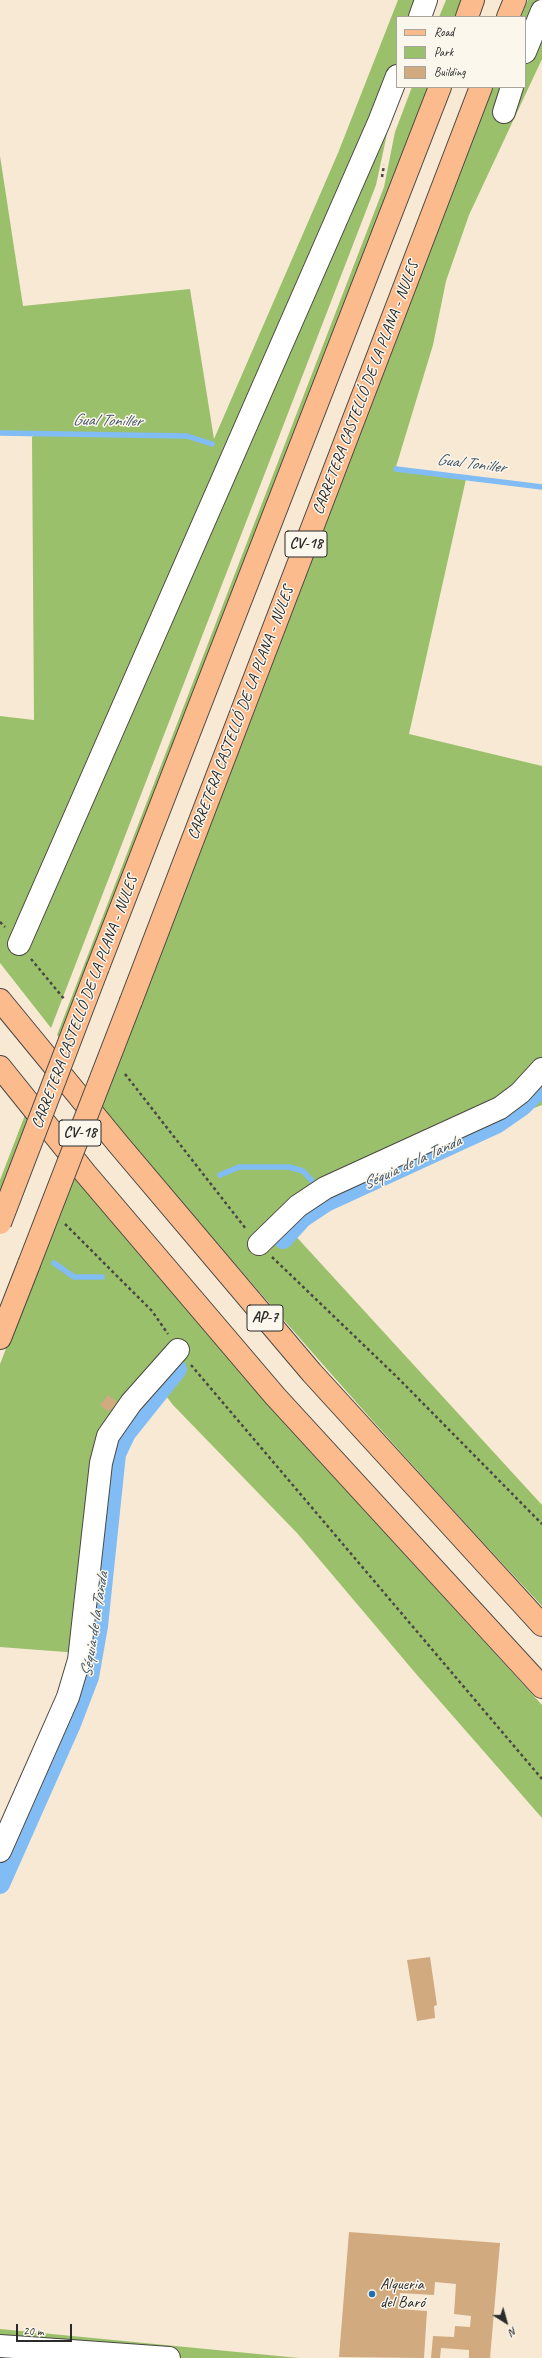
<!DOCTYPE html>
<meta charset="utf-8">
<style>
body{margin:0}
#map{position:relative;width:542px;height:2358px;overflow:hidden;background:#f7e9d4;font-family:Caveat,sans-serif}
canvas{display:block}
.legend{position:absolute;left:396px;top:16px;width:130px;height:72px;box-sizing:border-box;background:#fbf7ec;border:1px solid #a8a59f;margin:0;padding:5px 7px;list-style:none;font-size:12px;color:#2b2b2b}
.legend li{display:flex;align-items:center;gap:8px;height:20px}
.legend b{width:20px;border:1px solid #a8a59f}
.north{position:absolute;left:486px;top:2302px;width:40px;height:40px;-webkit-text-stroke:3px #fbf7ec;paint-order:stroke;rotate:143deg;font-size:11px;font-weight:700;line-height:16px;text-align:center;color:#2b2b2b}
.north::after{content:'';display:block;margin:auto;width:14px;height:18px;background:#2b2b2b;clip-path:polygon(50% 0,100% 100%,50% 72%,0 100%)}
.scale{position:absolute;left:16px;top:2324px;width:56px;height:18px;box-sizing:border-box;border:2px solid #2b2b2b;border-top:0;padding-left:5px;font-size:12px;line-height:14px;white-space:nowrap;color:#2b2b2b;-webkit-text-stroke:3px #fbf7ec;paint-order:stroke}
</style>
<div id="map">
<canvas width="542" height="2358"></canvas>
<ul class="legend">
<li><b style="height:5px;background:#fbbb8d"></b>Road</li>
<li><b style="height:11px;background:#9bc06b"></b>Park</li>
<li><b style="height:11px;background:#d2aa80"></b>Building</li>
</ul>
<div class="north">N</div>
<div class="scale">20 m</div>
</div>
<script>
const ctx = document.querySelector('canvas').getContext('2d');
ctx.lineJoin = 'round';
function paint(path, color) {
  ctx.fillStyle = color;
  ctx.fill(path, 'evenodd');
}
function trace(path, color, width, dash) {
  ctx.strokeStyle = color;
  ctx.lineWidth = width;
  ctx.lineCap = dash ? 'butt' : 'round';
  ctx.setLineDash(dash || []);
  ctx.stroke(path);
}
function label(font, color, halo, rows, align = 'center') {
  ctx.font = font + ' Caveat,sans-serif';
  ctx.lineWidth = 3;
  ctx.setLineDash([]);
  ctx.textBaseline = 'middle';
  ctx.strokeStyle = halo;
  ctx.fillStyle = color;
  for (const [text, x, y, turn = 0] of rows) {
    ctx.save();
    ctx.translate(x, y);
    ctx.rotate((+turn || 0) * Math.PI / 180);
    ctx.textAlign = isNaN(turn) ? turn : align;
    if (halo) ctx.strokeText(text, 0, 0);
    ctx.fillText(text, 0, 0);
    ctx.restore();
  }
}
paint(new Path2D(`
 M 398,0 L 437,0 L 430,17 L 397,17 L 397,87 L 376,185 L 51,1028 L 0,963 L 0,716 L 34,720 L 32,437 L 36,433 L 0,432 L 0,156 L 23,306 L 190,289 L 214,439 L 338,153 Z
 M 446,0 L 464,0 L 457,17 L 439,17 Z
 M 528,0 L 542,0 L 542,59 L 469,215 L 446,281 L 433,345 L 395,470 L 466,479 L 409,734 L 542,766 L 542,1068 L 520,1093 L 281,1220 L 542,1505 L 542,1606 C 390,1444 245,1277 101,1107 L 491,87 L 525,87 L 525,17 L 521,17 Z
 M 412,87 L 430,87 L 61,1040 L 57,1035 L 384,187 L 395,132 Z
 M 542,1069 L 542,1105 L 521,1113 L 500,1108 Z
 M 25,1115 L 30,1120 L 0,1195 L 0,1180 Z
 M 75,1173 L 379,1526 L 542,1705 L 542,1818 L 417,1675 L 297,1533 L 173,1405 L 153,1379 L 107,1436 L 79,1653 L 0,1647 L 0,1364 Z
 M 0,2329 L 299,2358 L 181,2358 L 0,2345 Z`), '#9bc06b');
trace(new Path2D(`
 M 0,433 L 187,436 L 212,444
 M 396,469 L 542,487
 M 220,1175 L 239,1167 L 289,1167 L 303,1171 L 313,1182
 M 54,1263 L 74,1277 L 102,1277`), '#82bcf4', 5.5);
trace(new Path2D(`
 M 283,1239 L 302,1218 L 326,1202 L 496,1124 L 522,1106 L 542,1086
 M 0,1884 L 71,1724 L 89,1677 L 98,1626 L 116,1454 L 126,1433 L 177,1369`), '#82bcf4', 20);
paint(new Path2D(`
 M 108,1395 L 117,1402 L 109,1412 L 100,1405 Z
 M 430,1957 L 437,2005 L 434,2006 L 435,2018 L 417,2021 L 407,1960 Z
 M 349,2232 L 500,2243 L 490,2358 L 469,2358 L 469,2350 L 441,2348 L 440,2358 L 431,2358 L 433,2336 L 454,2337 L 455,2326 L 470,2327 L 471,2316 L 454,2314 L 456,2284 L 435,2282 L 434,2295 L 400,2293 L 398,2309 L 427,2311 L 424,2358 L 339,2357 Z`), '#d2aa80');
const minor = new Path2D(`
 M 420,17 L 426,0
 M 525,52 L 542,11
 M 504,112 L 512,87
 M 19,944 L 379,122 L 397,76
 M 259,1244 L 298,1206 L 325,1188 L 500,1108 L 520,1093 L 542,1069
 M 0,1851 L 68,1697 L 79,1660 L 101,1463 L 108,1436 L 131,1403 L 178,1350
 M 0,2346 L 169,2358`);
const major = new Path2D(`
 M 467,17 L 473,0
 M 508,17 L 515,0
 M 98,967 L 440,87
 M 131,1001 L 481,87
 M 0,1338 L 29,1264`);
const highway = new Path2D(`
 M 0,1000 L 119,1145 L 312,1373 L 542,1625
 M 0,1067 L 86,1174 L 275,1396 L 542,1687`);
trace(minor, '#4a4844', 24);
trace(major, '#4a4844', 24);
trace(highway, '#4a4844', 24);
trace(new Path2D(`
 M 382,177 L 384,165
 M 0,922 L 5,927
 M 31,959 L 65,1000
 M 125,1074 L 246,1229
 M 65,1224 L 152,1311 L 168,1334
 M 272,1257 L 397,1377 L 542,1524
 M 191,1365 L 542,1779`), '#4a4844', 2.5, [3, 3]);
trace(minor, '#fff', 22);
trace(major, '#fbbb8d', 22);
trace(highway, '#fbbb8d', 22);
const majorBridge = new Path2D(`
 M 0,1223 L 98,967
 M 29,1264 L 131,1001`);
trace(majorBridge, '#4a4844', 24, []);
trace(majorBridge, '#fbbb8d', 22);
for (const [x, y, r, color] of [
 [372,2294,4,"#1f6fb2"]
]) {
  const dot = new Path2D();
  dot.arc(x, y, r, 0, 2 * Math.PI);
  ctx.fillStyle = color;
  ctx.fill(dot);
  trace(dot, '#fbf7ec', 1.5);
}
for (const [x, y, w] of [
 [306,544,42],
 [80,1133,42],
 [265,1318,36]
]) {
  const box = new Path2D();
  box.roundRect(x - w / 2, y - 13, w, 26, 3);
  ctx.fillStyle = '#fbf7ec';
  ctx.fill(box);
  trace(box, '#2b2b2b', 1);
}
label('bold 15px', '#2b2b2b', null, [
 ["CV-18",306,544],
 ["CV-18",80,1133],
 ["AP-7",265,1318]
]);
label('16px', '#2b2b2b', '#fbf7ec', [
 ["CARRETERA CASTELLÓ DE LA PLANA - NULES",366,388,-69],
 ["CARRETERA CASTELLÓ DE LA PLANA - NULES",241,713,-69],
 ["CARRETERA CASTELLÓ DE LA PLANA - NULES",85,1002,-69]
]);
label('16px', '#2b2b2b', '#fbf7ec', [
 ["Alqueria",380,2285],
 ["del Baró",380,2303]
], 'left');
label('italic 17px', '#455667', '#fbf7ec', [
 ["Gual Toniller",107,421,1],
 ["Gual Toniller",471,464,7],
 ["Séquia de la Tanda",412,1163,-25],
 ["Séquia de la Tanda",95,1625,-81]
]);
</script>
